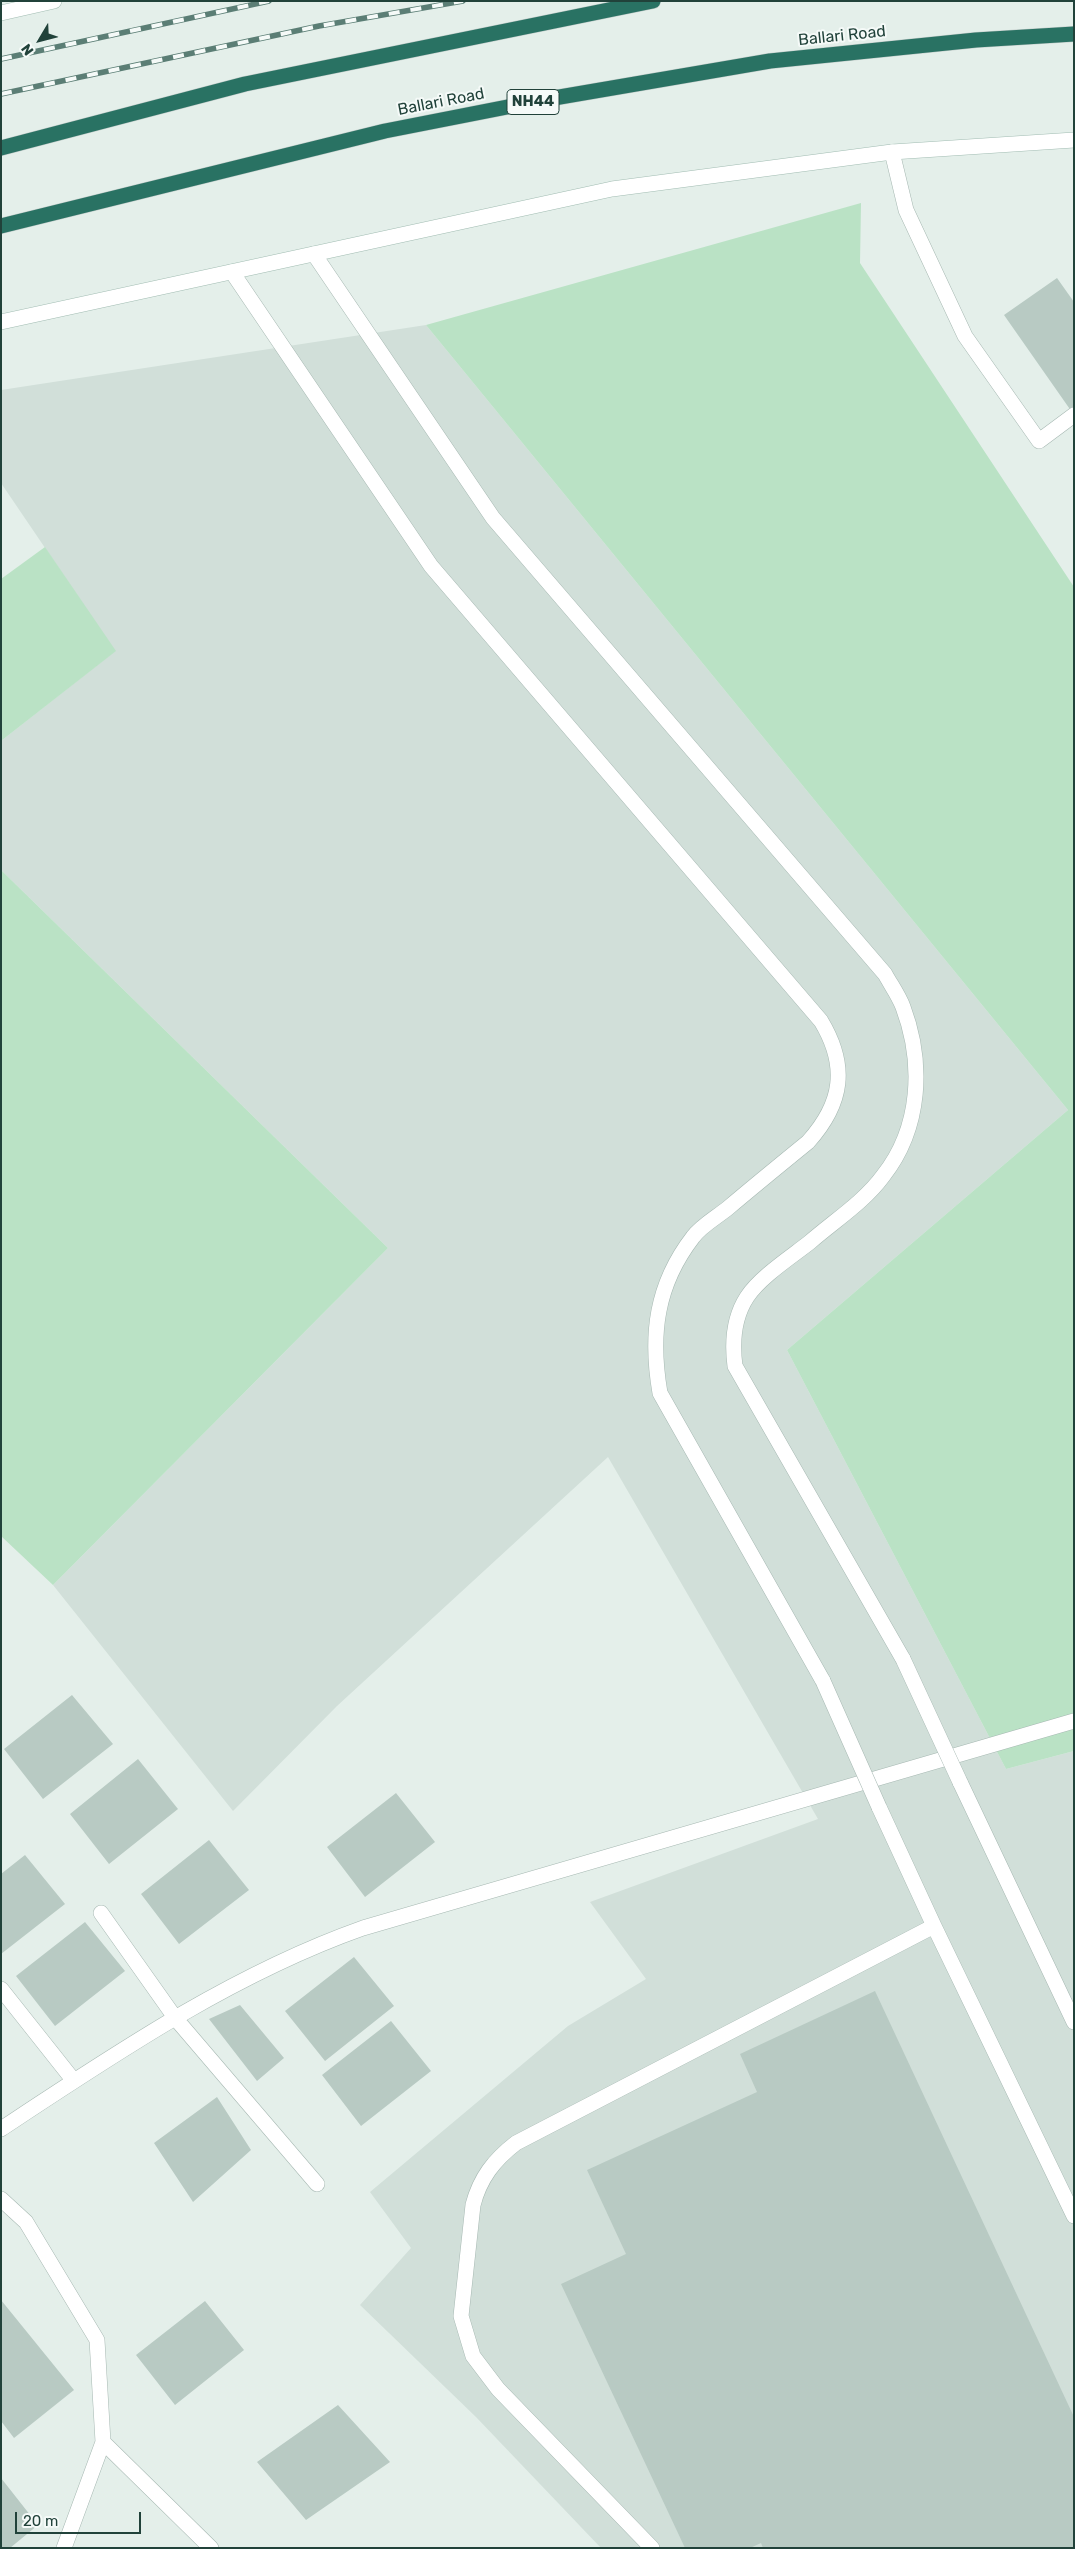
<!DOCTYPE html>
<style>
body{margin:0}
#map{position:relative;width:1075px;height:2549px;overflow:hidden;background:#e4efea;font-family:Rubik,sans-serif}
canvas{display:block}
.frame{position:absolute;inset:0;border:2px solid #21423a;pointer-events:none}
.north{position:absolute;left:15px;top:15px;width:50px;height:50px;-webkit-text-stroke:4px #f5faf8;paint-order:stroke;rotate:233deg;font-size:14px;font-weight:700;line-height:20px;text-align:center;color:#21423a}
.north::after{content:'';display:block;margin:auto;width:18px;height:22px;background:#21423a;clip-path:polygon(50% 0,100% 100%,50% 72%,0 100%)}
.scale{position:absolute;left:15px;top:2512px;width:126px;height:22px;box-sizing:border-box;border:2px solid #21423a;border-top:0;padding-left:6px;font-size:15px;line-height:18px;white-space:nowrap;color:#21423a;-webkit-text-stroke:4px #f5faf8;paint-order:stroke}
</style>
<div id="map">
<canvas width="1075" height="2549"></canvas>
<div class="frame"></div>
<div class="north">N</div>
<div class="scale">20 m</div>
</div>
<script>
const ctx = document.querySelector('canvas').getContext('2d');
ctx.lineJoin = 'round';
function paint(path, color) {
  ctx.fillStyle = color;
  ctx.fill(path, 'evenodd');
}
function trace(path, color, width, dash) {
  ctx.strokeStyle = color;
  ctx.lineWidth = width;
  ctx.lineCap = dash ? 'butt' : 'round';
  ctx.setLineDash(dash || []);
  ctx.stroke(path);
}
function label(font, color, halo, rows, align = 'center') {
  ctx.font = font + ' Rubik,sans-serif';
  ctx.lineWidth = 4;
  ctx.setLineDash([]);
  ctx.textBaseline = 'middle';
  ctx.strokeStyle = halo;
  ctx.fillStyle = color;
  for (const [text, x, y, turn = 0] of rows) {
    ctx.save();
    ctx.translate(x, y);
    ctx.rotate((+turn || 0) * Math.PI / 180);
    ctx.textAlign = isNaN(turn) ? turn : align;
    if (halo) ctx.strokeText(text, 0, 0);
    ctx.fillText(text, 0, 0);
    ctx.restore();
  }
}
paint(new Path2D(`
 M 426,325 L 1068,1110 L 787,1350 L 1006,1769 L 1074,1751 L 1074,2548 L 601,2548 L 476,2417 L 360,2305 L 411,2248 L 370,2192 L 568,2026 L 646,1979 L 590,1902 L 818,1819 L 608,1457 L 337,1706 L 233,1811 L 53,1585 L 388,1248 L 1,870 L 1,741 L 115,651 L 1,483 L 1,390 Z`), '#d1dfd9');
paint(new Path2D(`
 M 861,203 L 860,263 L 1074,587 L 1074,1751 L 1006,1769 L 787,1350 L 1068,1110 L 426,325 Z
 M 45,547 L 116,651 L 1,741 L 1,579 Z
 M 1,870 L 388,1248 L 53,1585 L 1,1536 Z`), '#bae2c5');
paint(new Path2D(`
 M 1057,278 L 1074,302 L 1074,415 L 1004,315 Z
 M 72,1695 L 113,1744 L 43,1799 L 4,1749 Z
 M 138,1759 L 178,1809 L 109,1864 L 70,1814 Z
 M 396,1793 L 435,1842 L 365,1897 L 327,1847 Z
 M 209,1840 L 249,1890 L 179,1944 L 141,1894 Z
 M 25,1855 L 65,1904 L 1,1954 L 1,1874 Z
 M 85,1922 L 125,1971 L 55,2026 L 16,1976 Z
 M 354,1957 L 394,2006 L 325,2061 L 285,2011 Z
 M 875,1991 L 1074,2417 L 1074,2548 L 763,2548 L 761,2543 L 750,2548 L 685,2548 L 561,2284 L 626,2254 L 587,2170 L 757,2092 L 740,2054 Z
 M 240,2005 L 284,2058 L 257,2081 L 209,2019 Z
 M 391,2021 L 431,2071 L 361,2126 L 322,2075 Z
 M 217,2097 L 251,2150 L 193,2202 L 154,2143 Z
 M 1,2300 L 74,2390 L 14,2438 L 1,2421 Z
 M 205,2301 L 244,2350 L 175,2405 L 136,2355 Z
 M 338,2405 L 390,2462 L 306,2520 L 257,2462 Z
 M 1,2478 L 38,2525 L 10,2548 L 1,2548 Z`), '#b8cac3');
const lane = new Path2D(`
 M 892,152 L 906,210 L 965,336 L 1039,441 L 1074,415
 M 314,254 L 493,518 L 885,974 C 891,985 899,996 903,1007 C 924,1063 921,1128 883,1176 C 864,1202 834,1221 810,1242 C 791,1257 760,1277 747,1297 C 734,1317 732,1343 735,1366 L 903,1659
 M 232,272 L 431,566 L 821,1021 C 848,1066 843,1103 808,1142 C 781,1164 754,1186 728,1208 C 717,1217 701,1226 693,1237 C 656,1285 650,1335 660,1393 L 823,1681
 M 960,1782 L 1074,2022
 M 879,1807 L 934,1926 L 1074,2216
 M 652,2548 L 498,2389 L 473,2356 L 461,2316 L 473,2205 C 480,2178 494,2160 516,2143 L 934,1926`);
const street = new Path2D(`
 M 101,1913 L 176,2019 L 317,2184
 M 1,1989 L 74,2081
 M 1,2129 C 116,2053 233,1974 363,1928 L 1074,1721
 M 1,2199 L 26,2222 L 97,2340 L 103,2442 L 64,2548
 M 103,2442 L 211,2548`);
const secondary = new Path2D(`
 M 1,13 L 54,1
 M 1,322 L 612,189 L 892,152 L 1074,140`);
const highway = new Path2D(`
 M 1,148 L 245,84 L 653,1
 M 1,226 L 385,131 L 548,99 L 770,61 L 976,40 L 1074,34`);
trace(lane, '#a6b8b2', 16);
trace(street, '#a6b8b2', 16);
trace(secondary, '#a1bcb2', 16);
trace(highway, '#c1cac8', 16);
trace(lane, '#fff', 15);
trace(street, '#fff', 15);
trace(secondary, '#fff', 15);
trace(highway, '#297263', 15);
const rail = new Path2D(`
 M 1,59 L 269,1
 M 1,94 L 319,26 L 463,1`);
trace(rail, '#5b7e75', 5.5);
trace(rail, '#f5faf8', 4, [11]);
const laneBridge = new Path2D(`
 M 903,1659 L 960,1782
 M 823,1681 L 879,1807`);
trace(laneBridge, '#a6b8b2', 16, []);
trace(laneBridge, '#fff', 15);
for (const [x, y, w] of [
 [533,102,52]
]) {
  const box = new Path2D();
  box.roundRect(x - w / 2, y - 12.5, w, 25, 4);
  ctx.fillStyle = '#f5faf8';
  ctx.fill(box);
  trace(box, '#21423a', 1);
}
label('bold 15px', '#21423a', null, [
 ["NH44",533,102]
]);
label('16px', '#21423a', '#f5faf8', [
 ["Ballari Road",842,36,-6],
 ["Ballari Road",441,102,-11]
]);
</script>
